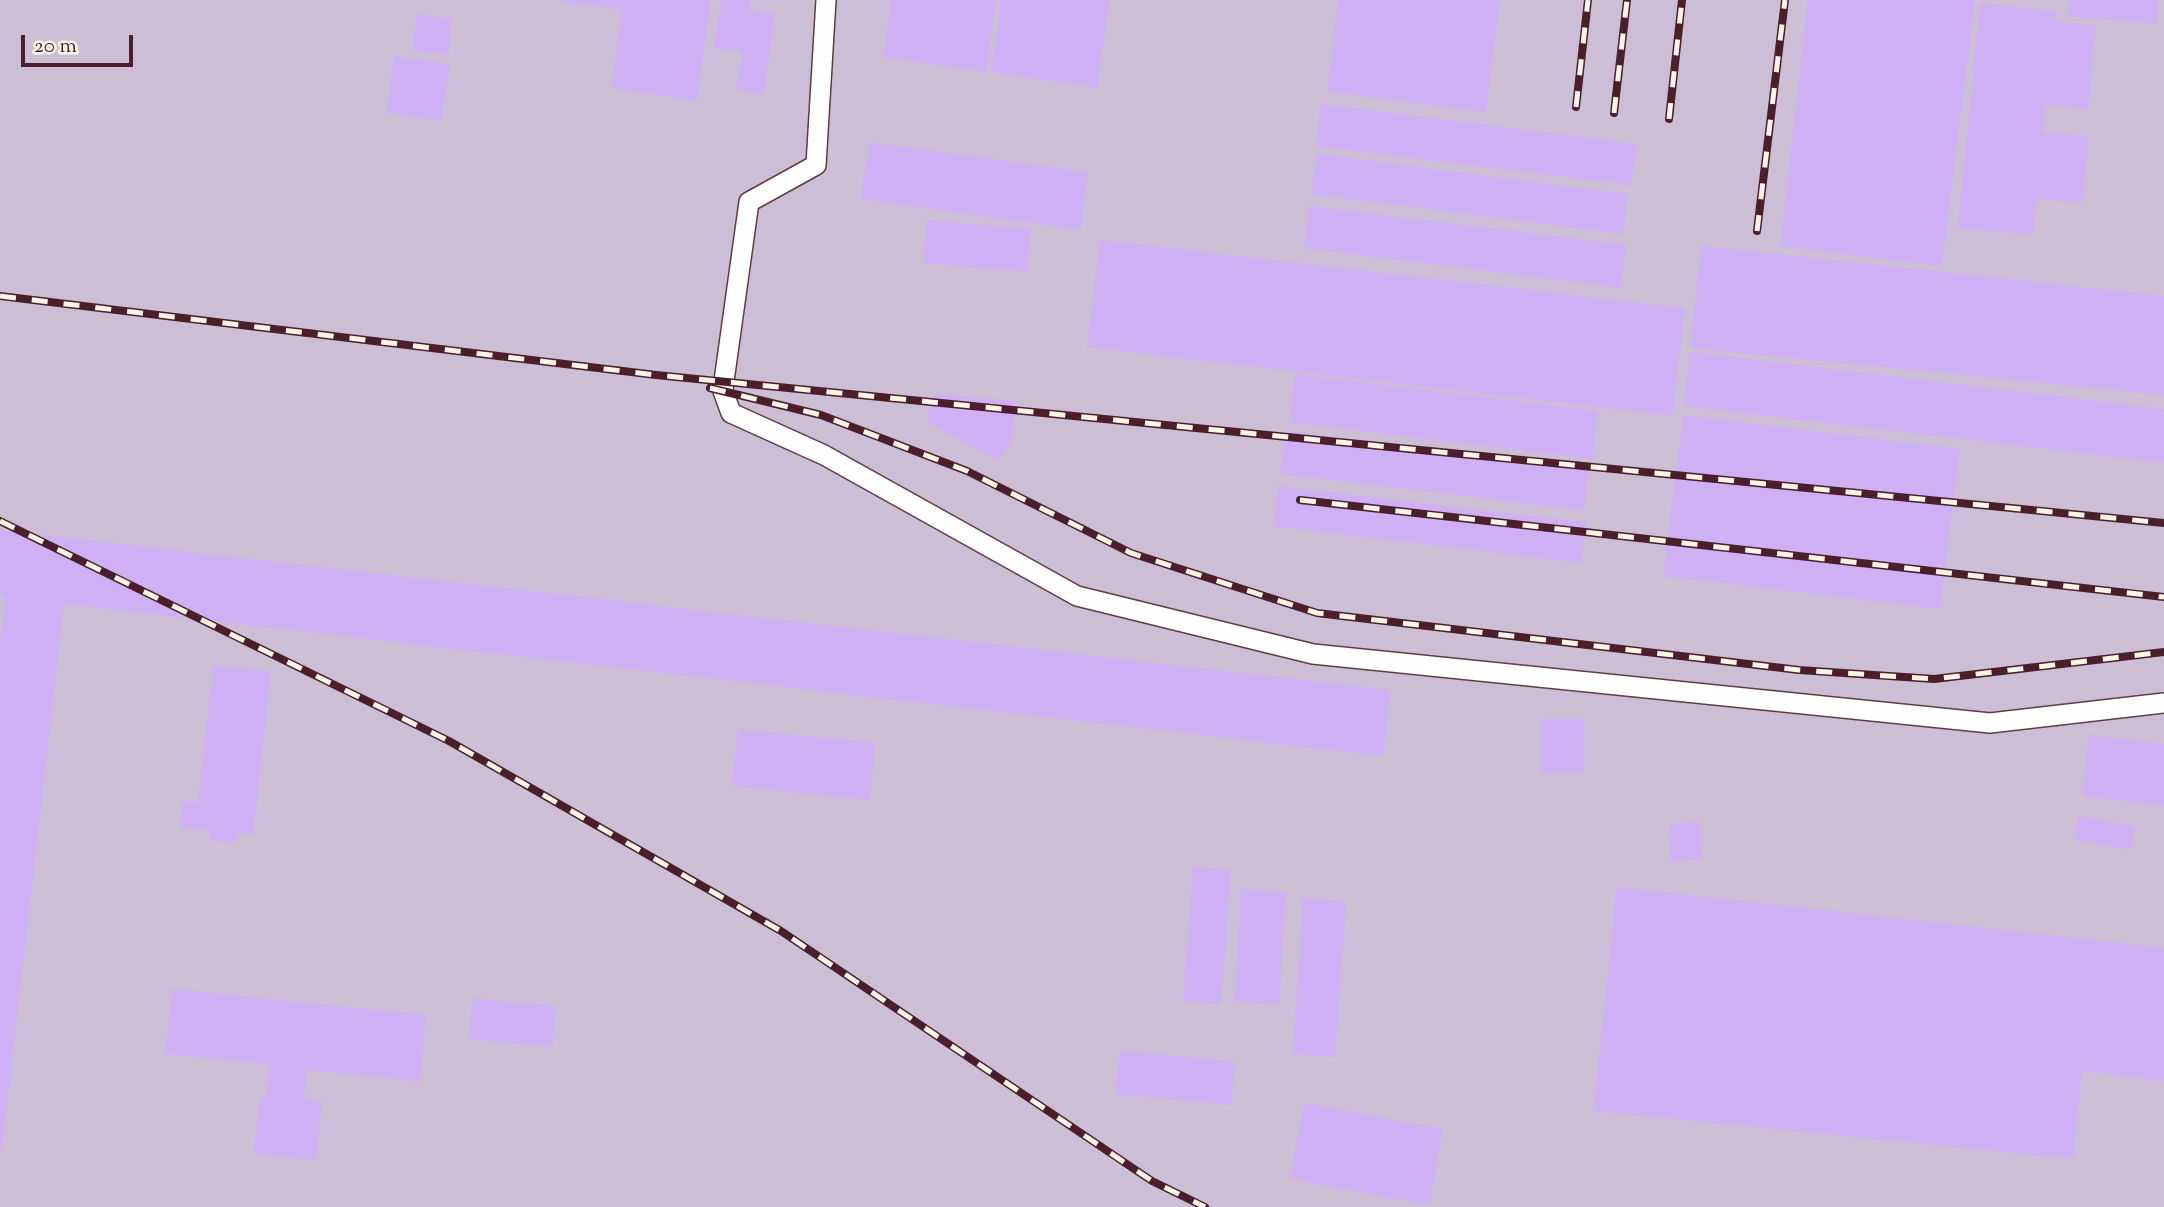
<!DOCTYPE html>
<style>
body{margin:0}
#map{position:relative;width:2164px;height:1207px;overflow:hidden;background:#ece3c3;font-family:"Sorts Mill Goudy",serif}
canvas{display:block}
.scale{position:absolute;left:21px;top:35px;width:112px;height:32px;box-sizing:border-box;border:4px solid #4a1f2b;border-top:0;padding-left:9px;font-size:21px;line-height:24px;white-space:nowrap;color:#4a1f2b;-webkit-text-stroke:5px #fcf5e5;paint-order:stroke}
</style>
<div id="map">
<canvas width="2164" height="1207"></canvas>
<div class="scale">20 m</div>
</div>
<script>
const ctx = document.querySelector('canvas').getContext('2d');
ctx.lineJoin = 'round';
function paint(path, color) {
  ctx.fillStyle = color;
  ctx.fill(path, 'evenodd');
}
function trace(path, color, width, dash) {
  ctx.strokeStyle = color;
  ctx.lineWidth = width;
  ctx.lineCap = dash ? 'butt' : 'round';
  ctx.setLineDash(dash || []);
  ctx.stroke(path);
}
paint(new Path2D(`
 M 0,0 L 2164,0 L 2164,1207 L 0,1207 Z`), '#ccbed4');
paint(new Path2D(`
 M 563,0 L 711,0 L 697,101 L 611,88 L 622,10 L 563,2 Z
 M 721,0 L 751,0 L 750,11 L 775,14 L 764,94 L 736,90 L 742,52 L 714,48 Z
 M 891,0 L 996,0 L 986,72 L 883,57 Z
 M 1001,0 L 1110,0 L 1097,88 L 991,72 Z
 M 1338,0 L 1500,0 L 1486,112 L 1327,92 Z
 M 1808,0 L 1975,0 L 1942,266 L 1780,246 Z
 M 2069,0 L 2159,0 L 2157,24 L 2067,16 Z
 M 1980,3 L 2056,11 L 2054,21 L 2096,26 L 2088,109 L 2046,105 L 2043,132 L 2089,136 L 2083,203 L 2037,198 L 2033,235 L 1958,228 Z
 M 417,14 L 452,19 L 448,55 L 412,50 Z
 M 394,56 L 450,64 L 441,121 L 386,113 Z
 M 1321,104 L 1637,144 L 1631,185 L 1316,146 Z
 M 869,142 L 1088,172 L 1080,230 L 861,199 Z
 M 1317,154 L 1627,194 L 1623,234 L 1311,194 Z
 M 1309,206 L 1626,245 L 1621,288 L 1304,248 Z
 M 927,220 L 1031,229 L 1027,272 L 923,263 Z
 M 1100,240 L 1685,308 L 1672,416 L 1087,347 Z
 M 1701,246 L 2164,296 L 2164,395 L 1690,348 Z
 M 1690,352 L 2164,409 L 2164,463 L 1683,406 Z
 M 1295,374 L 1598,411 L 1592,459 L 1289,422 Z
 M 933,394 L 1015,401 L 1012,440 L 998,461 L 927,422 Z
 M 1683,415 L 1960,449 L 1940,609 L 1663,576 Z
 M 1285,431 L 1589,467 L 1584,510 L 1280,474 Z
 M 1278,486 L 1586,523 L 1581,563 L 1273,526 Z
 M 0,530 L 1391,690 L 1383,756 L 64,604 L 2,1150 L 0,1150 L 0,643 L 5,597 L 0,597 Z
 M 213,665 L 271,671 L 253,835 L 238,833 L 237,842 L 209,840 L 210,830 L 180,827 L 182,801 L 198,802 Z
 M 1540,719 L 1584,719 L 1583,773 L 1540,773 Z
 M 738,729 L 875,743 L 870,800 L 732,786 Z
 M 2089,735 L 2164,744 L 2164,806 L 2082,796 Z
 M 2079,816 L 2135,827 L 2131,850 L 2074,840 Z
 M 1700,822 L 1702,859 L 1671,861 L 1669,824 Z
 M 1193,867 L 1231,870 L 1221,1004 L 1183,1001 Z
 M 1617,887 L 2164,948 L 2164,1081 L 2082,1071 L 2073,1159 L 1593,1111 Z
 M 1241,889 L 1286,892 L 1279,1005 L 1234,1001 Z
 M 1303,898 L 1346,902 L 1335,1057 L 1293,1054 Z
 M 172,989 L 426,1015 L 420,1082 L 307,1070 L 304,1099 L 322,1101 L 316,1161 L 254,1154 L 260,1096 L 266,1096 L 269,1064 L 165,1054 Z
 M 473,998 L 556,1006 L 552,1047 L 469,1039 Z
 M 1120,1050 L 1235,1062 L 1231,1105 L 1115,1094 Z
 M 1304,1103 L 1443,1129 L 1429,1205 L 1290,1179 Z`), '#cfb0f4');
const service = new Path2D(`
 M 826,0 L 816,165 L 749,202 L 724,381 L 723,391 L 731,413 L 824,455 L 1077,596 L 1313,654 L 1990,723 L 2164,703`);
trace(service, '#623c42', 22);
trace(service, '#fff', 19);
const rail = new Path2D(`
 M 1576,107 L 1588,0
 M 1614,113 L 1627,0
 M 1669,119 L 1682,0
 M 1757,231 L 1785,0
 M 0,296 L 656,375 L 2164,523
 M 710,388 L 821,415 L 967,471 L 1131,553 L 1317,613 L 1799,670 L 1934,679 L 2164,652
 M 1300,500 L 2164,597
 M 0,521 L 449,741 L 781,931 L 1152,1181 L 1205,1207`);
trace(rail, '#4a1f2b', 8);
trace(rail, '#fcf5e5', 5, [16]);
</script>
